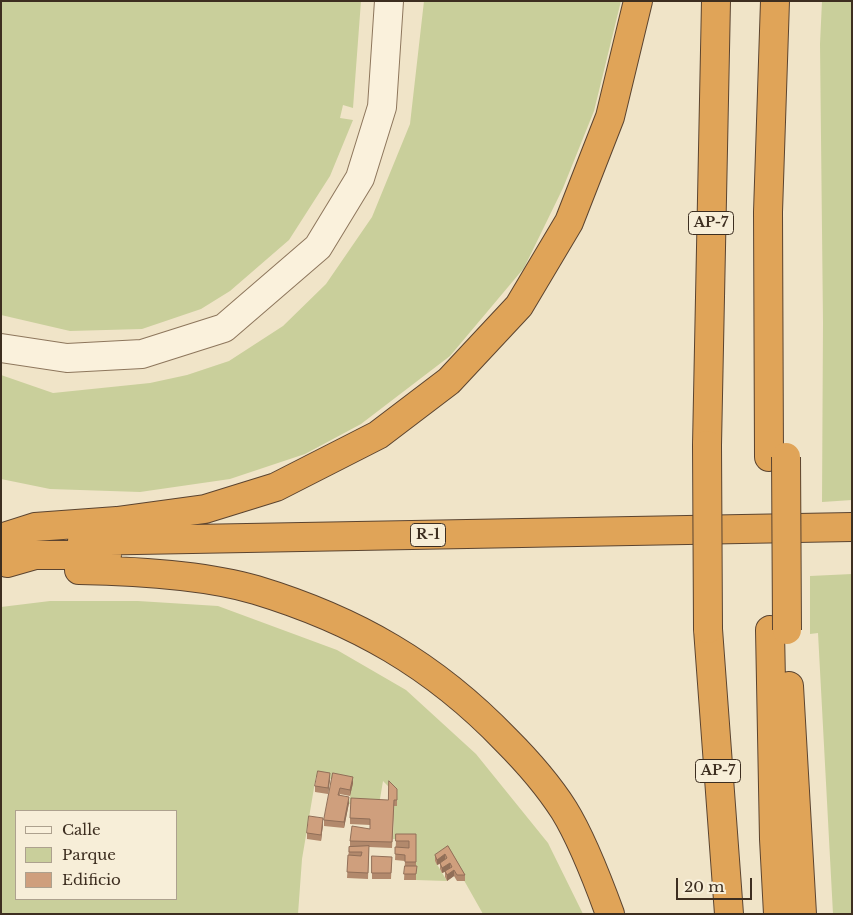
<!DOCTYPE html>
<style>
body{margin:0}
#map{position:relative;width:853px;height:915px;overflow:hidden;background:#f0e4c8;font-family:"Libre Baskerville",serif}
canvas{display:block}
.frame{position:absolute;inset:0;border:2px solid #3d2e20;pointer-events:none}
.legend{position:absolute;left:15px;top:810px;width:162px;height:90px;box-sizing:border-box;background:#f7eed8;border:1px solid #ada18e;margin:0;padding:6px 9px;list-style:none;font-size:15px;color:#3d2e20}
.legend li{display:flex;align-items:center;gap:10px;height:25px}
.legend b{width:25px;border:1px solid #ada18e}
.scale{position:absolute;left:676px;top:878px;width:76px;height:22px;box-sizing:border-box;border:2px solid #3d2e20;border-top:0;padding-left:6px;font-size:15px;line-height:18px;white-space:nowrap;color:#3d2e20;-webkit-text-stroke:4px #f7eed8;paint-order:stroke}
</style>
<div id="map">
<canvas width="853" height="915"></canvas>
<div class="frame"></div>
<ul class="legend">
<li><b style="height:6px;background:#faf1dc"></b>Calle</li>
<li><b style="height:14px;background:#c9cf9b"></b>Parque</li>
<li><b style="height:14px;background:#cf9f7d"></b>Edificio</li>
</ul>
<div class="scale">20 m</div>
</div>
<script>
const ctx = document.querySelector('canvas').getContext('2d');
ctx.lineJoin = 'round';
function paint(path, color) {
  ctx.fillStyle = color;
  ctx.fill(path, 'evenodd');
}
function trace(path, color, width, dash) {
  ctx.strokeStyle = color;
  ctx.lineWidth = width;
  ctx.lineCap = dash ? 'butt' : 'round';
  ctx.setLineDash(dash || []);
  ctx.stroke(path);
}
function label(font, color, halo, rows, align = 'center') {
  ctx.font = font + ' "Libre Baskerville",serif';
  ctx.lineWidth = 4.5;
  ctx.setLineDash([]);
  ctx.textBaseline = 'middle';
  ctx.strokeStyle = halo;
  ctx.fillStyle = color;
  for (const [text, x, y, turn = 0] of rows) {
    ctx.save();
    ctx.translate(x, y);
    ctx.rotate((+turn || 0) * Math.PI / 180);
    ctx.textAlign = isNaN(turn) ? turn : align;
    if (halo) ctx.strokeText(text, 0, 0);
    ctx.fillText(text, 0, 0);
    ctx.restore();
  }
}
paint(new Path2D(`
 M 1,1 L 361,1 L 353,108 L 343,105 L 340,118 L 353,120 L 330,176 L 289,240 L 230,291 L 201,309 L 142,329 L 70,331 L 1,315 Z
 M 424,1 L 621,1 L 594,111 L 563,188 L 524,268 L 450,356 L 361,424 L 305,454 L 230,479 L 140,492 L 50,489 L 1,479 L 1,375 L 53,393 L 150,383 L 187,375 L 229,361 L 283,326 L 326,284 L 372,217 L 410,124 Z
 M 822,1 L 852,1 L 852,500 L 822,502 L 823,323 L 820,44 Z
 M 852,574 L 852,914 L 833,914 L 818,633 L 810,634 L 810,576 Z
 M 50,601 L 138,601 L 218,606 L 337,650 L 406,690 L 476,754 L 548,843 L 583,914 L 483,914 L 448,852 L 435,861 L 447,881 L 416,880 L 416,840 L 393,839 L 394,806 L 397,795 L 383,781 L 379,805 L 349,804 L 352,783 L 316,776 L 302,859 L 298,914 L 1,914 L 1,607 ZM 16,811 L 176,811 L 176,899 L 16,899 Z`), '#c9cf9b');
const minor = new Path2D(`
 M 1,348 L 67,358 L 142,354 L 224,328 L 318,247 L 360,178 L 382,107 L 389,1`);
const highway = new Path2D(`
 M 707,445 L 716,1
 M 769,457 L 768,212 L 775,1
 M 4,537 L 35,527 L 117,521 L 205,509 L 276,487 L 378,435 L 449,381 L 519,306 L 569,222 L 610,117 L 638,1
 M 82,541 L 852,527
 M 7,563 L 35,555 L 107,555
 M 79,570 C 132,571 205,575 256,590 C 355,620 434,665 506,740 C 527,761 548,785 564,810 C 582,839 598,881 610,914
 M 708,629 L 729,914
 M 770,630 L 774,839 L 778,914
 M 789,686 L 802,914`);
trace(minor, '#8d765c', 30);
trace(highway, '#5b4430', 30);
trace(minor, '#faf1dc', 28);
trace(highway, '#e0a458', 28);
const highwayBridge = new Path2D(`
 M 707,445 L 708,629
 M 786,457 L 787,630`);
trace(highwayBridge, '#5b4430', 30, []);
trace(highwayBridge, '#e0a458', 28);
paint(new Path2D(`
 M 333,773 L 353,783 L 350,796 L 340,794 L 340,795 L 349,803 L 344,828 L 324,826 L 324,820 Z
 M 330,779 L 328,794 L 315,792 L 315,786 Z
 M 397,789 L 397,806 L 394,806 L 392,848 L 369,847 L 368,879 L 347,878 L 349,847 L 355,847 L 350,847 L 350,841 L 370,829 L 370,825 L 350,824 L 350,818 L 388,800 Z
 M 323,824 L 321,841 L 307,839 L 307,833 Z
 M 416,834 L 416,880 L 404,880 L 405,861 L 395,860 L 396,841 Z
 M 448,846 L 465,875 L 465,881 L 457,881 L 454,876 L 447,881 L 445,877 L 445,872 L 442,873 L 440,869 L 440,864 L 437,865 L 435,861 L 435,855 Z
 M 392,857 L 391,879 L 372,879 L 372,873 Z`), '#b2896c');
paint(new Path2D(`
 M 330,773 L 330,779 L 328,794 L 328,788 Z
 M 353,777 L 353,783 L 350,796 L 350,790 Z
 M 349,797 L 349,803 L 344,828 L 344,822 Z
 M 323,818 L 323,824 L 321,841 L 321,835 Z
 M 445,854 L 445,860 L 437,865 L 437,860 Z
 M 450,863 L 450,869 L 442,873 L 442,868 Z
 M 454,870 L 454,876 L 447,881 L 447,875 Z`), '#916f58');
const building = new Path2D(`
 M 318,771 L 330,773 L 328,788 L 315,786 Z
 M 333,773 L 353,777 L 350,790 L 340,788 L 338,795 L 349,797 L 344,822 L 324,820 Z
 M 389,781 L 397,789 L 397,800 L 394,800 L 392,842 L 350,841 L 352,826 L 370,829 L 370,819 L 350,818 L 351,798 L 388,800 Z
 M 309,816 L 323,818 L 321,835 L 307,833 Z
 M 396,834 L 416,834 L 416,862 L 405,862 L 405,855 L 395,854 L 395,847 L 409,848 L 409,841 L 396,841 Z
 M 369,846 L 368,873 L 347,872 L 348,855 L 361,856 L 362,852 L 349,852 L 349,847 Z
 M 448,846 L 465,875 L 457,875 L 454,870 L 447,875 L 445,871 L 452,867 L 450,863 L 442,868 L 440,863 L 447,858 L 445,854 L 437,860 L 435,855 Z
 M 372,856 L 392,857 L 391,873 L 372,873 Z
 M 405,866 L 417,866 L 416,874 L 404,874 Z`);
paint(building, '#cf9f7d');
trace(building, '#916f58', 1);
for (const [x, y, w] of [
 [711,223,45],
 [428,535,35],
 [718,771,45]
]) {
  const box = new Path2D();
  box.roundRect(x - w / 2, y - 11.5, w, 23, 4);
  ctx.fillStyle = '#f7eed8';
  ctx.fill(box);
  trace(box, '#3d2e20', 1);
}
label('bold 14px', '#3d2e20', null, [
 ["AP-7",711,223],
 ["R-1",428,535],
 ["AP-7",718,771]
]);
</script>
